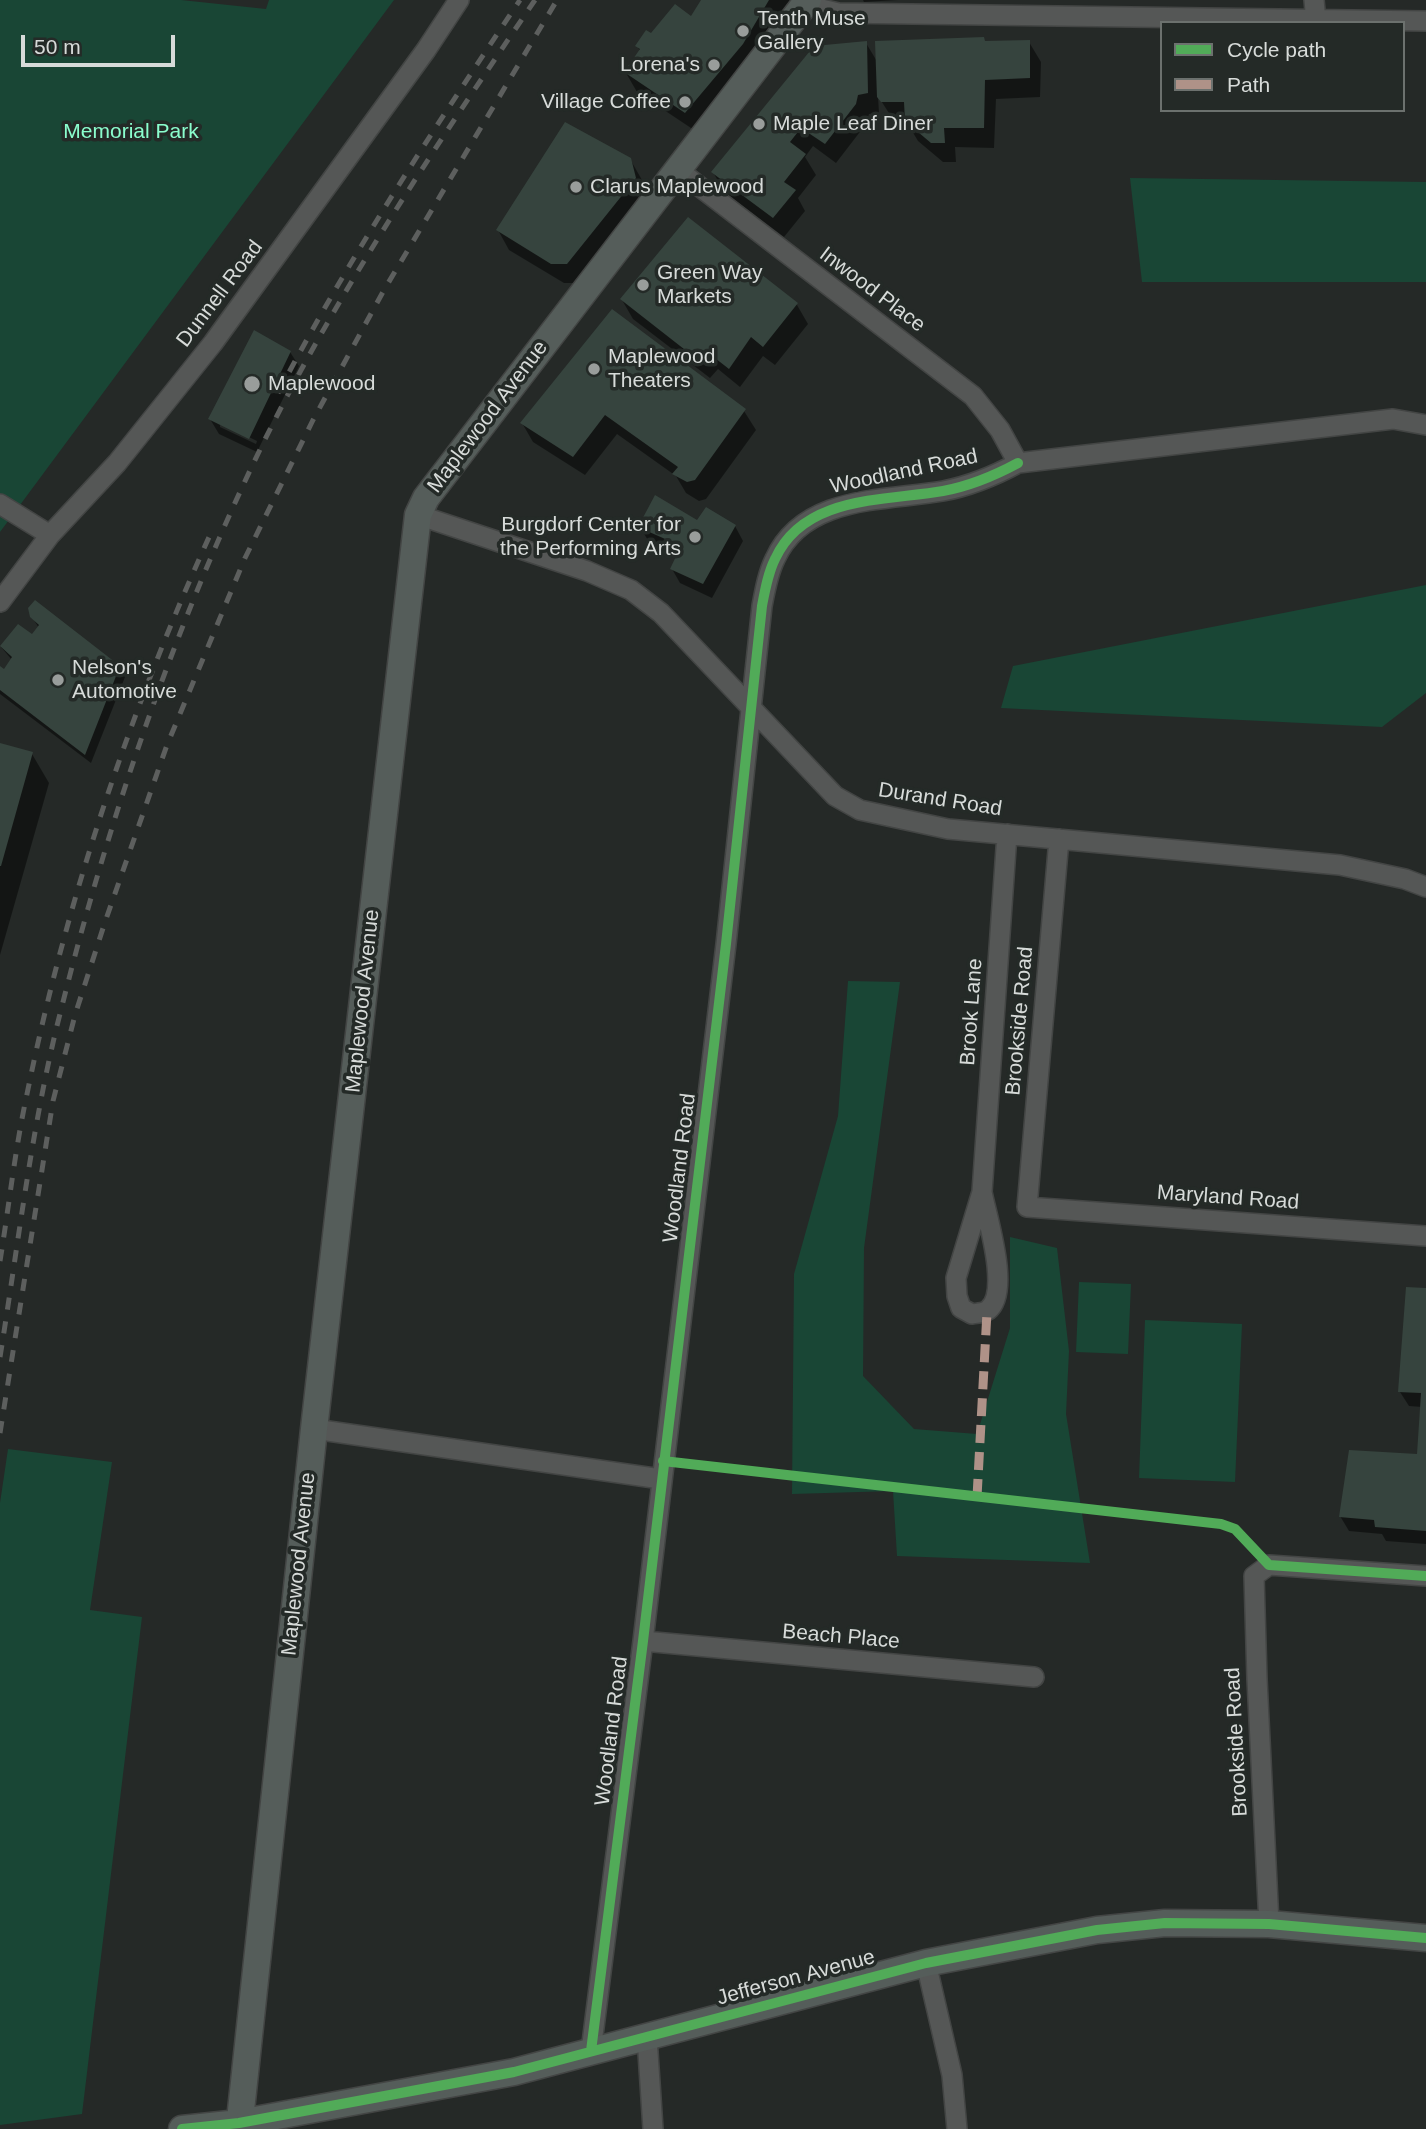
<!DOCTYPE html>
<style>
body{margin:0}
#map{position:relative;width:1426px;height:2129px;overflow:hidden;background:#252927;font-family:Helvetica,sans-serif}
canvas{display:block}
.legend{position:absolute;left:1160px;top:21px;width:245px;height:91px;box-sizing:border-box;background:#242a27;border:2px solid #6c716e;margin:0;padding:9px 12px;list-style:none;font-size:21px;color:#d7dbd9}
.legend li{display:flex;align-items:center;gap:14px;height:35px}
.legend b{width:35px;border:2px solid #6c716e}
.scale{position:absolute;left:21px;top:35px;width:154px;height:32px;box-sizing:border-box;border:4px solid #d7dbd9;border-top:0;padding-left:9px;font-size:21px;line-height:24px;white-space:nowrap;color:#d7dbd9;-webkit-text-stroke:5px #242a27;paint-order:stroke}
</style>
<div id="map">
<canvas width="1426" height="2129"></canvas>
<ul class="legend">
<li><b style="height:9px;background:#51ab58"></b>Cycle path</li>
<li><b style="height:9px;background:#af9288"></b>Path</li>
</ul>
<div class="scale">50 m</div>
</div>
<script>
const ctx = document.querySelector('canvas').getContext('2d');
ctx.lineJoin = 'round';
function paint(path, color) {
  ctx.fillStyle = color;
  ctx.fill(path, 'evenodd');
}
function trace(path, color, width, dash) {
  ctx.strokeStyle = color;
  ctx.lineWidth = width;
  ctx.lineCap = dash ? 'butt' : 'round';
  ctx.setLineDash(dash || []);
  ctx.stroke(path);
}
function label(font, color, halo, rows, align = 'center') {
  ctx.font = font + ' Helvetica,sans-serif';
  ctx.lineWidth = 7;
  ctx.setLineDash([]);
  ctx.textBaseline = 'middle';
  ctx.strokeStyle = halo;
  ctx.fillStyle = color;
  for (const [text, x, y, turn = 0] of rows) {
    ctx.save();
    ctx.translate(x, y);
    ctx.rotate((+turn || 0) * Math.PI / 180);
    ctx.textAlign = isNaN(turn) ? turn : align;
    if (halo) ctx.strokeText(text, 0, 0);
    ctx.fillText(text, 0, 0);
    ctx.restore();
  }
}
paint(new Path2D(`
 M 0,0 L 181,0 L 266,9 L 269,0 L 394,0 L 0,532 Z
 M 1130,178 L 1426,182 L 1426,282 L 1142,282 Z
 M 1426,585 L 1426,693 L 1382,727 L 1001,708 L 1013,666 Z
 M 848,981 L 900,982 L 864,1248 L 863,1376 L 914,1429 L 977,1434 L 1010,1328 L 1010,1237 L 1057,1248 L 1069,1351 L 1066,1414 L 1090,1563 L 897,1556 L 893,1491 L 792,1494 L 794,1274 L 838,1116 Z
 M 1079,1282 L 1131,1284 L 1128,1354 L 1076,1352 Z
 M 1145,1320 L 1242,1324 L 1235,1482 L 1139,1478 Z
 M 8,1449 L 112,1462 L 90,1610 L 142,1617 L 82,2114 L 0,2125 L 0,1503 Z`), '#194635');
paint(new Path2D(`
 M 704,0 L 797,0 L 697,132 L 637,92 L 626,73 L 641,52 L 637,46 L 651,35 L 691,18 Z
 M 863,0 L 898,0 L 864,2 Z
 M 1029,42 L 1041,62 L 1040,97 L 996,99 L 994,148 L 955,147 L 956,162 L 943,162 L 918,141 L 906,121 L 894,121 L 878,96 L 879,113 L 869,114 L 866,124 L 836,163 L 813,146 L 805,157 L 816,175 L 798,198 L 805,211 L 784,237 L 724,192 L 713,172 L 866,43 L 878,63 L 985,43 Z
 M 630,159 L 642,180 L 646,198 L 578,283 L 564,283 L 509,250 L 498,230 Z
 M 689,220 L 797,305 L 808,324 L 775,365 L 763,356 L 740,387 L 718,369 L 710,378 L 633,319 L 622,300 Z
 M 612,311 L 744,411 L 756,430 L 706,499 L 699,501 L 686,493 L 676,476 L 617,434 L 585,475 L 533,442 L 522,423 Z
 M 290,352 L 299,366 L 257,452 L 219,434 L 210,419 ZM 220,423 L 257,441 L 256,444 L 220,427 Z
 M 697,523 L 735,526 L 743,541 L 712,598 L 680,583 L 672,569 L 678,555 L 649,542 L 640,527 Z
 M 32,617 L 119,668 L 125,677 L 91,763 L 0,694 L 0,668 L 4,671 L 12,660 L 1,647 L 32,636 L 39,628 Z
 M 0,745 L 32,754 L 49,783 L 0,955 Z
 M 1426,1290 L 1426,1544 L 1386,1541 L 1382,1534 L 1349,1531 L 1340,1516 L 1418,1456 L 1422,1407 L 1409,1406 L 1400,1392 Z`), '#0007');
paint(new Path2D(`
 M 701,0 L 769,0 L 743,44 L 685,113 L 624,72 L 640,49 L 635,46 L 646,30 L 651,33 L 675,4 L 691,16 Z
 M 984,37 L 985,41 L 1030,40 L 1030,78 L 985,80 L 984,128 L 944,128 L 945,143 L 931,143 L 905,121 L 904,102 L 881,102 L 877,97 L 875,41 Z
 M 867,41 L 868,93 L 858,95 L 856,104 L 825,144 L 801,128 L 790,142 L 806,154 L 784,182 L 796,190 L 773,218 L 711,172 L 814,46 Z
 M 565,122 L 631,158 L 636,178 L 567,264 L 551,264 L 496,230 Z
 M 688,217 L 798,303 L 763,347 L 751,337 L 729,369 L 706,351 L 698,360 L 620,299 Z
 M 612,309 L 746,409 L 695,480 L 687,482 L 672,474 L 678,467 L 605,415 L 573,457 L 520,423 Z
 M 254,330 L 291,351 L 249,439 L 208,419 Z
 M 655,495 L 697,520 L 706,507 L 736,525 L 703,584 L 670,569 L 681,546 L 638,527 Z
 M 35,600 L 120,666 L 85,755 L 0,690 L 0,666 L 4,669 L 12,657 L 0,646 L 18,624 L 32,634 L 39,625 L 30,617 L 28,608 Z
 M 0,743 L 33,752 L 1,866 L 0,866 Z
 M 1406,1287 L 1426,1288 L 1426,1531 L 1375,1527 L 1374,1520 L 1339,1517 L 1349,1450 L 1417,1454 L 1421,1393 L 1398,1392 Z`), '#36443e');
const street = new Path2D(`
 M 1314,0 L 1316,21
 M 805,5 L 838,13 L 1426,21
 M 678,170 L 973,396 L 1000,430 L 1018,463
 M 0,504 L 50,535
 M 418,515 L 587,571 L 631,590 L 661,613 L 835,796 L 860,810 L 948,829 L 1340,865 L 1405,879 L 1426,887
 M 0,602 L 50,535 L 117,463 L 213,343 L 426,50 L 459,0
 M 1059,839 L 1027,1207 L 1426,1236
 M 982,1192 C 987,1218 1011,1292 988,1310 C 984,1313 977,1313 972,1314 L 961,1308 L 957,1296 L 956,1278 L 982,1192 L 1007,834
 M 314,1429 L 661,1479
 M 643,1641 L 1034,1677
 M 1269,1924 L 1257,1679 L 1254,1576 L 1269,1565 L 1426,1576
 M 926,1963 L 952,2075 L 957,2129
 M 647,2037 L 653,2129
 M 591,2051 L 643,1641 L 726,944 L 762,606 C 765,590 768,573 775,559 C 804,495 885,501 943,491 C 970,486 994,476 1018,463 L 1393,419 L 1426,425`);
const secondary = new Path2D(`
 M 182,2129 L 239,2123 L 514,2072 L 926,1963 L 1097,1930 L 1165,1923 L 1269,1924 L 1426,1938
 M 239,2129 L 314,1429 L 418,515 L 426,498 L 808,0`);
trace(street, '#434544', 22);
trace(secondary, '#434544', 29);
trace(street, '#555756', 19);
trace(secondary, '#555d5a', 26);
trace(new Path2D(`
 M 278,393 C 351,254 433,130 520,0
 M 0,1261 C 9,1206 15,1149 27,1094 C 66,902 129,713 210,535
 M 0,1357 C 19,1240 32,1121 62,1006 C 108,822 172,634 254,462 C 332,299 434,149 535,0
 M 0,1433 L 53,1101 L 75,1015 L 105,922 L 167,745 L 245,558 L 313,420 L 384,290 L 557,0`), '#5d5f5e', 5, [12, 12]);
trace(new Path2D(`
 M 977,1497 L 987,1312`), '#af9288', 9, [18, 9]);
trace(new Path2D(`
 M 663,1461 L 1221,1524 L 1235,1529 L 1269,1565 L 1426,1576
 M 591,2051 L 643,1641 L 726,944 L 762,606 C 765,590 768,573 775,559 C 804,495 885,501 943,491 C 970,486 994,476 1018,463
 M 182,2129 L 239,2123 L 514,2072 L 926,1963 L 1097,1930 L 1165,1923 L 1269,1924 L 1426,1938`), '#51ab58', 10);
for (const [x, y, r, color] of [
 [743,31,7,"#999d9b"],
 [714,65,7,"#999d9b"],
 [685,102,7,"#999d9b"],
 [759,124,7,"#999d9b"],
 [576,187,7,"#999d9b"],
 [643,285,7,"#999d9b"],
 [594,369,7,"#999d9b"],
 [252,384,9,"#999d9b"],
 [695,537,7,"#999d9b"],
 [58,680,7,"#999d9b"]
]) {
  const dot = new Path2D();
  dot.arc(x, y, r, 0, 2 * Math.PI);
  ctx.fillStyle = color;
  ctx.fill(dot);
  trace(dot, '#242a27', 2.5);
}
label('21px', '#d7dbd9', '#242a27', [
 ["Tenth Muse",757,19],
 ["Gallery",757,43],
 ["Lorena's",700,65,"right"],
 ["Village Coffee",671,102,"right"],
 ["Maple Leaf Diner",773,124],
 ["Clarus Maplewood",590,187],
 ["Green Way",657,273],
 ["Markets",657,297],
 ["Maplewood",608,357],
 ["Theaters",608,381],
 ["Maplewood",268,384],
 ["Burgdorf Center for",681,525,"right"],
 ["the Performing Arts",681,549,"right"],
 ["Nelson's",72,668],
 ["Automotive",72,692]
], 'left');
label('21px', '#8afdcd', '#242a27', [
 ["Memorial Park",131,132]
]);
label('21px', '#d7dbd9', '#242a27', [
 ["Inwood Place",872,290,37],
 ["Dunnell Road",220,294,-53],
 ["Maplewood Avenue",488,417,-53],
 ["Woodland Road",904,472,-12],
 ["Durand Road",940,800,9],
 ["Maplewood Avenue",363,1001,-84],
 ["Brook Lane",972,1012,-86],
 ["Brookside Road",1020,1021,-85],
 ["Woodland Road",680,1168,-83],
 ["Maryland Road",1228,1198,4],
 ["Maplewood Avenue",299,1564,-84],
 ["Beach Place",841,1637,5],
 ["Woodland Road",612,1731,-83],
 ["Brookside Road",1237,1742,-93],
 ["Jefferson Avenue",796,1978,-15]
]);
</script>
